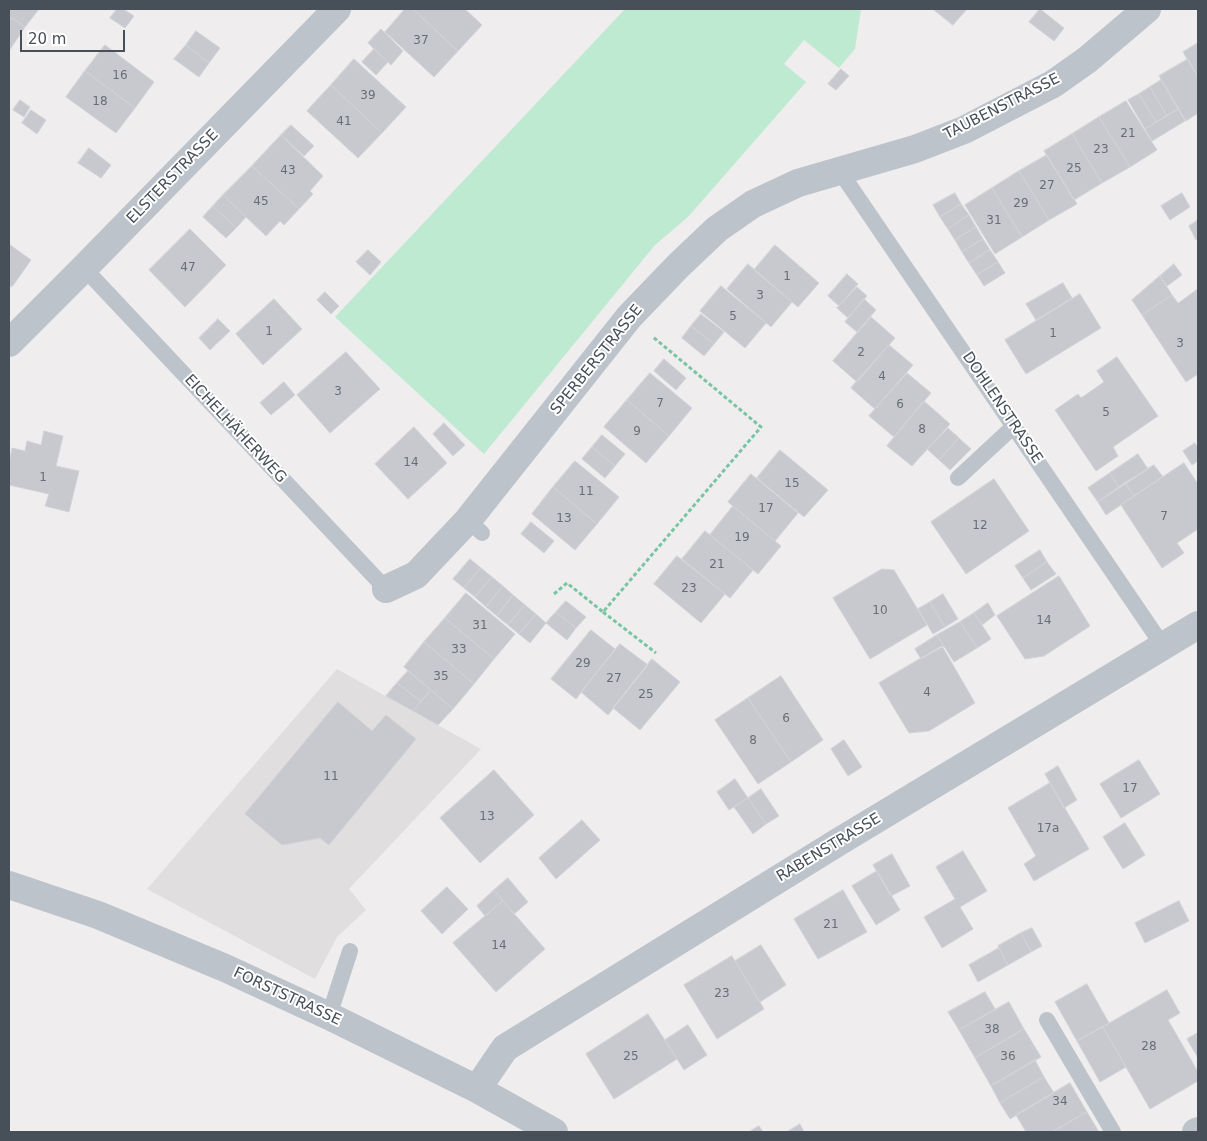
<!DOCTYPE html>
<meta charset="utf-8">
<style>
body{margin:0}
#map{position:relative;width:1207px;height:1141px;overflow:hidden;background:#efeded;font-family:"DejaVu Sans",sans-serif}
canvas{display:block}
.frame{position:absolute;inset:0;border:10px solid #474f58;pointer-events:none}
.scale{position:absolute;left:20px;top:30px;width:105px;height:22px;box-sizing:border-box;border:2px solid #474f58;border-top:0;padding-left:6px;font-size:15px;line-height:18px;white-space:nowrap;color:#474f58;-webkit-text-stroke:4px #fff;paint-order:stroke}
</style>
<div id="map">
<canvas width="1207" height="1141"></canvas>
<div class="frame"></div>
<div class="scale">20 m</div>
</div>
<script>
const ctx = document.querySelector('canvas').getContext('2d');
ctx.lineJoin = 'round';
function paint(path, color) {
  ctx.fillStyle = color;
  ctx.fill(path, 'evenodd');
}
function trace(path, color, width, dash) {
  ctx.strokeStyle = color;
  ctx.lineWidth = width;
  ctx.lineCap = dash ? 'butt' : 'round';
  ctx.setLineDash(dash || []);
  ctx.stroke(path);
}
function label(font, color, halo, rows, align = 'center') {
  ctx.font = font + ' "DejaVu Sans",sans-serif';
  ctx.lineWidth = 4;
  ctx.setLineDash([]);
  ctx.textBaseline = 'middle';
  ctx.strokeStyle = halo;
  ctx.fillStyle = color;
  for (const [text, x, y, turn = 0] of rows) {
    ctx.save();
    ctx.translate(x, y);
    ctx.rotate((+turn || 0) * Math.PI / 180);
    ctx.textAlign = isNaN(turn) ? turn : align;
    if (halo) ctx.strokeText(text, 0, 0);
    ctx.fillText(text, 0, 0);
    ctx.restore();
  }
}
paint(new Path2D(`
 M 337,669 L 481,749 L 349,889 L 366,910 L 337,937 L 315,979 L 147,889 Z`), '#e0dede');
paint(new Path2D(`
 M 625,9 L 861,9 L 855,49 L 839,68 L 804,40 L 784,64 L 806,82 L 688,217 L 655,245 L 484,454 L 335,317 Z`), '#beead1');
const building = new Path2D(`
 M 9,9 L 39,9 L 25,27 L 9,16 Z
 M 117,9 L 123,9 L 134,16 L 125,28 L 110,18 Z
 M 405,9 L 413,9 L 458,51 L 434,77 L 385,32 Z
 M 413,9 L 465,9 L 482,25 L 458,51 Z
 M 933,9 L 967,9 L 953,25 Z
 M 1040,9 L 1064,28 L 1054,41 L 1029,22 Z
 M 9,16 L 25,27 L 9,51 Z
 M 381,29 L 403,51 L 391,65 L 368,43 Z
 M 196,31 L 220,48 L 209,63 L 186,45 Z
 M 1198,43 L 1198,77 L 1183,52 Z
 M 105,45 L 154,82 L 135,108 L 85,71 Z
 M 186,45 L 209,63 L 199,77 L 174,59 Z
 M 374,49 L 388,62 L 376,75 L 362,62 Z
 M 354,59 L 406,107 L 382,133 L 331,85 Z
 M 1188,59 L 1198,77 L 1198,113 L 1186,121 L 1159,76 Z
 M 841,69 L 849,76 L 836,90 L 828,84 Z
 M 85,71 L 135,108 L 116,133 L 66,97 Z
 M 1161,80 L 1178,109 L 1167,116 L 1150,87 Z
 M 331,85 L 382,133 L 358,158 L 307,111 Z
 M 1150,87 L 1167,116 L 1156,122 L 1139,94 Z
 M 1139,94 L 1156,122 L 1145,129 L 1128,100 Z
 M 20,100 L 30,107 L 24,117 L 13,110 Z
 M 1126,101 L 1157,150 L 1130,167 L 1099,117 Z
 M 1178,109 L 1185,121 L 1152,141 L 1145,129 Z
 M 31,110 L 46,120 L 37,134 L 22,123 Z
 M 1099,117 L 1130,167 L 1102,183 L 1072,134 Z
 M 291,125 L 314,146 L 304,156 L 281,135 Z
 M 1072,134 L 1102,183 L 1074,200 L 1044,151 Z
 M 281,135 L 323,176 L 310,191 L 313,194 L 299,209 L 252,166 Z
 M 89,148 L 111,165 L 101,178 L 78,163 Z
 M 1047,155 L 1077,204 L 1049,220 L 1019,171 Z
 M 252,166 L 299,209 L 284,225 L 280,221 L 266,236 L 223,195 Z
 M 1019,171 L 1049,220 L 1022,237 L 992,188 Z
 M 992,188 L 1022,237 L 995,254 L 965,205 Z
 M 955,193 L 961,204 L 940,217 L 933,205 Z
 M 1182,193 L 1190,207 L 1170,220 L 1161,206 Z
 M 223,195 L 246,217 L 236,228 L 213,206 Z
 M 961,204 L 969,215 L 948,229 L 940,217 Z
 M 213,206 L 236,228 L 226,238 L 203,217 Z
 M 969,215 L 976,227 L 955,240 L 948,229 Z
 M 1198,220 L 1198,238 L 1196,240 L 1189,226 Z
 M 976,227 L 983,239 L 962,252 L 955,240 Z
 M 190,229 L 226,265 L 185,307 L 149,270 Z
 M 983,239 L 990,250 L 969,263 L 962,252 Z
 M 9,244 L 31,260 L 12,287 L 9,285 Z
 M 775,245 L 819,283 L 798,307 L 754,270 Z
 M 368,250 L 381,262 L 370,275 L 356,262 Z
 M 990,250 L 998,262 L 977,275 L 969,263 Z
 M 998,262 L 1005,273 L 984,286 L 977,275 Z
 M 748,264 L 792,302 L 771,327 L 727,289 Z
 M 1174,264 L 1182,275 L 1167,286 L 1160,276 Z
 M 847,274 L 858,284 L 839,306 L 828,296 Z
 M 1160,276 L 1172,295 L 1142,315 L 1132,300 Z
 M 1063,283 L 1072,298 L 1036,320 L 1026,304 Z
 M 721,286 L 766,323 L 745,348 L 700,311 Z
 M 857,287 L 867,296 L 848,318 L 837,308 Z
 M 1198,289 L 1198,374 L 1186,382 L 1142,315 L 1172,295 L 1178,303 Z
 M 325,292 L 339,306 L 331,314 L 317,300 Z
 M 1080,294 L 1101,328 L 1026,374 L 1005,340 Z
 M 274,299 L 302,329 L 263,365 L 236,334 Z
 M 864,299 L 876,310 L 857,332 L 845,322 Z
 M 701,314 L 724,332 L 714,344 L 691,326 Z
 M 871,317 L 895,338 L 857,382 L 833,361 Z
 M 218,319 L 230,331 L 210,350 L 199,338 Z
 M 691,326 L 714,344 L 704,356 L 682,338 Z
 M 889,345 L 913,365 L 875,409 L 851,388 Z
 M 346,352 L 380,389 L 330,433 L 297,395 Z
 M 1117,357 L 1158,416 L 1113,447 L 1118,456 L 1096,471 L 1055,410 L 1078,394 L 1081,398 L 1104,382 L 1097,371 Z
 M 664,359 L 686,378 L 676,390 L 654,371 Z
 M 650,373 L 692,408 L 669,436 L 627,400 Z
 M 907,373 L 931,393 L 894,437 L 869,416 Z
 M 284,382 L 295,395 L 271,415 L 260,403 Z
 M 627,400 L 669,436 L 646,463 L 604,427 Z
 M 924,401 L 950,424 L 912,466 L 887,446 Z
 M 444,423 L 465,445 L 453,456 L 433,434 Z
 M 414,427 L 447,463 L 408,499 L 375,464 Z
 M 948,428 L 959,438 L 939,460 L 927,449 Z
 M 44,431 L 63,436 L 56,466 L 79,471 L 69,512 L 45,506 L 49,494 L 9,485 L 9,464 L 12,448 L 25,451 L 27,441 L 41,445 Z
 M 602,435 L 625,454 L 615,466 L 592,447 Z
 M 959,438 L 971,449 L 950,470 L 939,460 Z
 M 1195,443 L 1198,448 L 1198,461 L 1192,465 L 1183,451 Z
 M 592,447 L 615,466 L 605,478 L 582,459 Z
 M 780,450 L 828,490 L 804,517 L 757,478 Z
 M 1138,454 L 1148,469 L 1119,488 L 1110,473 Z
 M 575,461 L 619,497 L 597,524 L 553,487 Z
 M 1184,463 L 1198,484 L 1198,529 L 1177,543 L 1184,553 L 1162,568 L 1121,505 Z
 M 1154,465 L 1163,477 L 1134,496 L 1125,483 Z
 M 1110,473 L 1119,488 L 1098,502 L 1088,488 Z
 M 751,474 L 798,513 L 775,541 L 728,502 Z
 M 994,479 L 1029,531 L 966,574 L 931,522 Z
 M 1125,483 L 1134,496 L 1106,515 L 1098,502 Z
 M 553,487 L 597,524 L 575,550 L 532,514 Z
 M 733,506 L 781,546 L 758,574 L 710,535 Z
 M 531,522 L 554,541 L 544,553 L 521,534 Z
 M 705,531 L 753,570 L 730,598 L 682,559 Z
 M 1040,550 L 1047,562 L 1023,578 L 1015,566 Z
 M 677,556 L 725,594 L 701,623 L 654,584 Z
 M 470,559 L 481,568 L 464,588 L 453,579 Z
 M 1047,562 L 1056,574 L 1031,590 L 1023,578 Z
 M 481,568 L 492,577 L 475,597 L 464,588 Z
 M 882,569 L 894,570 L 927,625 L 870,659 L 833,598 Z
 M 1059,576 L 1090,626 L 1044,656 L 1025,659 L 997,616 Z
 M 492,577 L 503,586 L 486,607 L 475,597 Z
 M 503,586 L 513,595 L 497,616 L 486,607 Z
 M 466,593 L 515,634 L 494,659 L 445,618 Z
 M 943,594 L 958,619 L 945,627 L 930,602 Z
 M 513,595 L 525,605 L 508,625 L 497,616 Z
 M 566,601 L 586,617 L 576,628 L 556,612 Z
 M 930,602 L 945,627 L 933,634 L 918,609 Z
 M 988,603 L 995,615 L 982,625 L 974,613 Z
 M 525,605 L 536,614 L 519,634 L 508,625 Z
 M 556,612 L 576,628 L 567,640 L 546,623 Z
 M 974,613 L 991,639 L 977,648 L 960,622 Z
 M 536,614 L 546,623 L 530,643 L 519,634 Z
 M 445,618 L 494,659 L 474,684 L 424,642 Z
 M 960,622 L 977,648 L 954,662 L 937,635 Z
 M 591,630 L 615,649 L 576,699 L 551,679 Z
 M 937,635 L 944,646 L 921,659 L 915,649 Z
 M 424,642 L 474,684 L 453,709 L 404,667 Z
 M 620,644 L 648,665 L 608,715 L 581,692 Z
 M 942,646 L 975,703 L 929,731 L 909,733 L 879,683 Z
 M 652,659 L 680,682 L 640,730 L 613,708 Z
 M 408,671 L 431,690 L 421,701 L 397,683 Z
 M 781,676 L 823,740 L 791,762 L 748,698 Z
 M 397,683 L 421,701 L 413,711 L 386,696 Z
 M 431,690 L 453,709 L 438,725 L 413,711 Z
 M 748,698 L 791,762 L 758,784 L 715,720 Z
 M 338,702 L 372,731 L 386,715 L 416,739 L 329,845 L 320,838 L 282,845 L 245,814 Z
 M 844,740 L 862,767 L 848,776 L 831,749 Z
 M 1139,760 L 1160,794 L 1121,818 L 1100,784 Z
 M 1058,766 L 1077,800 L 1064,808 L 1045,774 Z
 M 494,770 L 534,815 L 480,863 L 440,818 Z
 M 735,779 L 748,798 L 729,810 L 717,792 Z
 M 1050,783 L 1089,849 L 1034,881 L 1024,864 L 1036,856 L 1008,808 Z
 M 761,789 L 779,816 L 766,824 L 748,798 Z
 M 748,798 L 766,824 L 753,834 L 734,807 Z
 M 582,820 L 600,840 L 556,879 L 539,858 Z
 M 1125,823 L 1145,855 L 1123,869 L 1103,837 Z
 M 963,851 L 987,891 L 960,907 L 973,929 L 942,948 L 924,917 L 955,899 L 936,867 Z
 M 892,854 L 910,886 L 891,896 L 873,865 Z
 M 877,871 L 900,910 L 876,925 L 852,886 Z
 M 508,878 L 528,902 L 514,914 L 494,890 Z
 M 447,887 L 468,909 L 442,934 L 421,911 Z
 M 494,890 L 503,901 L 485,916 L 477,906 Z
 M 843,890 L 867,932 L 818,959 L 794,919 Z
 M 503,901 L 545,949 L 496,992 L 453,943 Z
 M 1179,901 L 1189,921 L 1145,943 L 1135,923 Z
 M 1032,928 L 1042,946 L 1031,952 L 1021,933 Z
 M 1021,933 L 1031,952 L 1008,965 L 998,946 Z
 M 761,945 L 786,985 L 760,1002 L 735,961 Z
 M 999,948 L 1008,965 L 978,982 L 969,965 Z
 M 732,956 L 764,1009 L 717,1039 L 684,985 Z
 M 1087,984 L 1109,1023 L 1077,1041 L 1055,1002 Z
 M 1167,990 L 1180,1013 L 1168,1020 L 1198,1072 L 1198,1081 L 1150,1109 L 1103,1027 Z
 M 985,992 L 995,1009 L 959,1030 L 948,1012 Z
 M 1009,1002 L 1024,1029 L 975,1058 L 959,1030 Z
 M 648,1014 L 677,1059 L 614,1099 L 586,1054 Z
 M 688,1025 L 707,1055 L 684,1070 L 665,1040 Z
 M 1103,1027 L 1126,1067 L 1100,1082 L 1077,1041 Z
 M 1024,1029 L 1041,1057 L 991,1086 L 975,1058 Z
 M 1198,1033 L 1198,1058 L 1187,1039 Z
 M 1035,1060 L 1044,1077 L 1000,1103 L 991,1086 Z
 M 1044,1077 L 1054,1093 L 1010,1119 L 1000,1103 Z
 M 1070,1083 L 1087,1112 L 1052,1132 L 1026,1132 L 1016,1115 Z
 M 1087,1112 L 1099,1132 L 1052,1132 Z
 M 800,1124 L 804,1132 L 787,1132 Z
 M 759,1126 L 763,1132 L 749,1132 Z`);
paint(building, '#c7c9cf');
trace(building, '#d1d3d8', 1);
trace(new Path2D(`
 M 554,594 L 567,583 L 603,612 L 761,427 L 653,337
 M 603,612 L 656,653`), '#79c5a3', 3, [4, 2.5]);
trace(new Path2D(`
 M 839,170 L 1163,646
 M 84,268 L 386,589
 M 958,478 L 1014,426
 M 468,520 L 482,533
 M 329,1016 L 350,951
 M 1047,1020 L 1113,1132`), '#bcc3cb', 16);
trace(new Path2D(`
 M 9,343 L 84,268 L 337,9
 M 386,589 L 416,575 L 468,520 L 629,317 L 678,266 L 717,229 L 753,204 L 798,183 L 915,149 L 964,130 L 1053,84 L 1087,60 L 1147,9
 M 9,885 L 98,915 L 225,968 L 329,1016 L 477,1089 L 554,1132
 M 477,1089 L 505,1048 L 840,841 L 1198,625
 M 1196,1132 L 1198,1131`), '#bcc3cb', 28);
label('12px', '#676e76', null, [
 ["37",421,41],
 ["16",120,76],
 ["39",368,96],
 ["18",100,102],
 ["41",344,122],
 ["21",1128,134],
 ["23",1101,150],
 ["25",1074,169],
 ["43",288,171],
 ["27",1047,186],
 ["45",261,202],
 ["29",1021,204],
 ["31",994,221],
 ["47",188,268],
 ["1",787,277],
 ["3",760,296],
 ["5",733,317],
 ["1",269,332],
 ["1",1053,334],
 ["3",1180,344],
 ["2",861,353],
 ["4",882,377],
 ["3",338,392],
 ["7",660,404],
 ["6",900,405],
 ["5",1106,413],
 ["8",922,430],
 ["9",637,432],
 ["14",411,463],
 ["1",43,478],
 ["15",792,484],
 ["11",586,492],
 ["17",766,509],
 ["7",1164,517],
 ["13",564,519],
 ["12",980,526],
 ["19",742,538],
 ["21",717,565],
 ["23",689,589],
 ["10",880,611],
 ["14",1044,621],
 ["31",480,626],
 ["33",459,650],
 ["29",583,664],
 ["35",441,677],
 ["27",614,679],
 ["4",927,693],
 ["25",646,695],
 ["6",786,719],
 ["8",753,741],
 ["11",331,777],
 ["17",1130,789],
 ["13",487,817],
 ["17a",1048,829],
 ["21",831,925],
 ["14",499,946],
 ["23",722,994],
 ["38",992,1030],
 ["28",1149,1047],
 ["25",631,1057],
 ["36",1008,1057],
 ["34",1060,1102]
]);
label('15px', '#474f58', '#fff', [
 ["TAUBENSTRASSE",1002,107,-27],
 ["ELSTERSTRASSE",173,177,-46],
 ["SPERBERSTRASSE",597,360,-51],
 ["DOHLENSTRASSE",1002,408,56],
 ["EICHELHÄHERWEG",235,429,47],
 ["RABENSTRASSE",829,848,-31],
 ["FORSTSTRASSE",287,997,25]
]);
</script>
